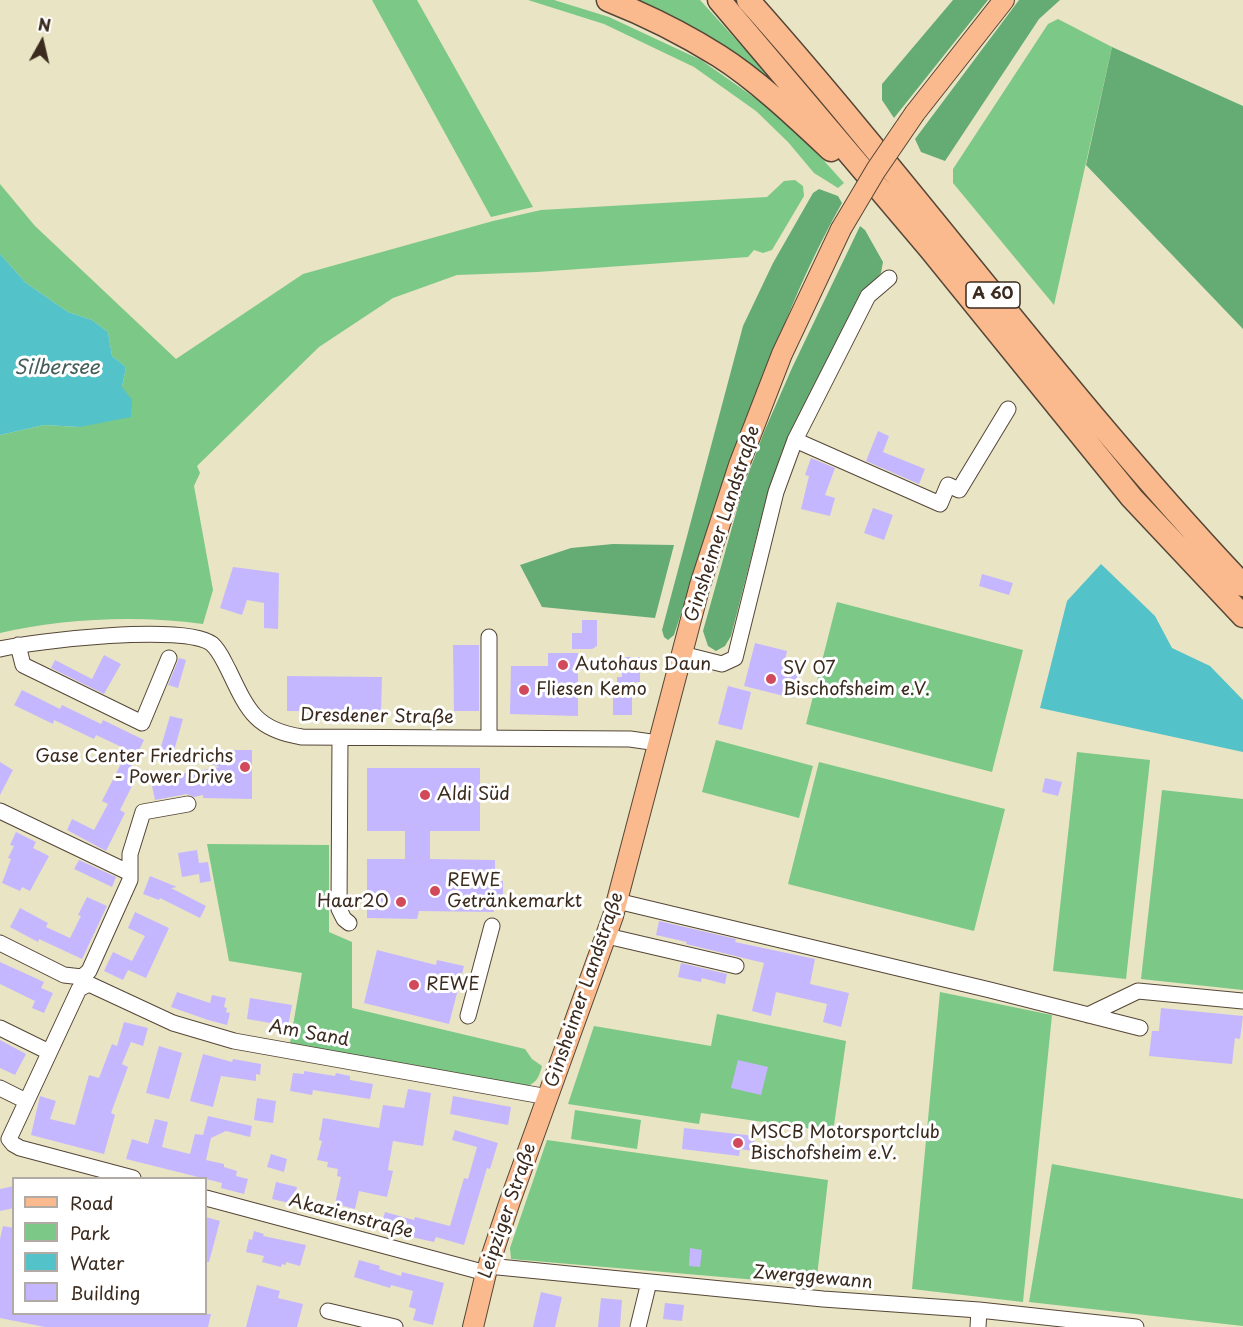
<!DOCTYPE html>
<meta charset="utf-8">
<style>
body{margin:0}
#map{position:relative;width:1243px;height:1327px;overflow:hidden;background:#e9e4c4;font-family:"Playpen Sans",sans-serif}
canvas{display:block}
.legend{position:absolute;left:12px;top:1177px;width:195px;height:138px;box-sizing:border-box;background:#fff;border:2px solid #b1aaa5;margin:0;padding:8px 10px;list-style:none;font-size:18px;color:#3b2a1e}
.legend li{display:flex;align-items:center;gap:12px;height:30px}
.legend b{width:30px;border:2px solid #b1aaa5}
.north{position:absolute;left:12px;top:12px;width:60px;height:60px;-webkit-text-stroke:4px #fff;paint-order:stroke;rotate:8deg;font-size:16px;font-weight:700;line-height:24px;text-align:center;color:#3b2a1e}
.north::after{content:'';display:block;margin:auto;width:21px;height:27px;background:#3b2a1e;clip-path:polygon(50% 0,100% 100%,50% 72%,0 100%)}
</style>
<div id="map">
<canvas width="1243" height="1327"></canvas>
<ul class="legend">
<li><b style="height:8px;background:#fbba8d"></b>Road</li>
<li><b style="height:16px;background:#7bc887"></b>Park</li>
<li><b style="height:16px;background:#54c2c9"></b>Water</li>
<li><b style="height:16px;background:#c5b7ff"></b>Building</li>
</ul>
<div class="north">N</div>
</div>
<script>
const ctx = document.querySelector('canvas').getContext('2d');
ctx.lineJoin = 'round';
function paint(path, color) {
  ctx.fillStyle = color;
  ctx.fill(path, 'evenodd');
}
function trace(path, color, width, dash) {
  ctx.strokeStyle = color;
  ctx.lineWidth = width;
  ctx.lineCap = dash ? 'butt' : 'round';
  ctx.setLineDash(dash || []);
  ctx.stroke(path);
}
function label(font, color, halo, rows, align = 'center') {
  ctx.font = font + ' "Playpen Sans",sans-serif';
  ctx.lineWidth = 6;
  ctx.setLineDash([]);
  ctx.textBaseline = 'middle';
  ctx.strokeStyle = halo;
  ctx.fillStyle = color;
  for (const [text, x, y, turn = 0] of rows) {
    ctx.save();
    ctx.translate(x, y);
    ctx.rotate((+turn || 0) * Math.PI / 180);
    ctx.textAlign = isNaN(turn) ? turn : align;
    if (halo) ctx.strokeText(text, 0, 0);
    ctx.fillText(text, 0, 0);
    ctx.restore();
  }
}
paint(new Path2D(`
 M 372,0 L 417,0 L 533,207 L 491,217 Z
 M 528,0 L 554,0 L 609,17 L 701,60 L 765,105 L 818,154 L 844,183 L 838,188 L 814,173 L 788,142 L 756,111 L 694,67 L 604,24 Z
 M 634,0 L 700,0 L 772,79 L 691,28 Z
 M 1058,19 L 1112,47 L 1054,305 L 953,183 L 953,169 L 1048,24 Z
 M 795,180 L 803,186 L 804,196 L 772,250 L 763,253 L 754,250 L 748,257 L 537,272 L 457,275 L 393,298 L 319,347 L 197,466 L 200,473 L 194,486 L 213,590 L 203,624 C 139,615 63,618 0,633 L 0,435 L 44,425 L 80,427 L 122,387 L 126,367 L 112,356 L 108,332 L 92,320 L 68,312 L 26,283 L 0,254 L 0,184 L 35,226 L 176,359 L 303,274 L 493,221 L 541,210 L 767,197 L 784,181 Z
 M 837,602 L 1023,650 L 992,772 L 806,724 Z
 M 716,740 L 813,766 L 799,818 L 702,792 Z
 M 1077,752 L 1150,760 L 1126,979 L 1053,971 Z
 M 819,762 L 1005,809 L 974,931 L 788,884 Z
 M 1162,790 L 1243,799 L 1243,990 L 1141,979 Z
 M 207,844 L 329,845 L 329,932 L 352,942 L 352,1008 L 525,1049 L 532,1059 L 542,1066 C 539,1077 537,1083 525,1087 L 290,1043 L 302,973 L 229,961 Z
 M 940,992 L 1052,1015 L 1023,1302 L 912,1289 Z
 M 717,1014 L 846,1041 L 833,1132 L 701,1113 L 699,1124 L 568,1104 L 594,1026 L 711,1046 Z
 M 575,1110 L 641,1120 L 637,1149 L 571,1139 Z
 M 547,1140 L 828,1180 L 816,1285 L 511,1259 L 510,1248 Z
 M 1052,1164 L 1243,1199 L 1243,1326 L 1029,1302 Z`), '#7bc887');
paint(new Path2D(`
 M 953,0 L 988,0 L 894,118 L 882,100 L 882,84 Z
 M 1019,0 L 1060,0 L 1039,19 L 945,161 L 921,152 L 915,139 Z
 M 1112,47 L 1243,106 L 1243,329 L 1086,165 Z
 M 819,189 L 838,196 L 842,203 C 799,279 770,359 741,441 C 718,506 695,570 674,635 L 668,640 L 664,637 L 662,630 L 743,326 L 773,263 L 813,193 Z
 M 860,226 L 865,230 L 883,262 L 881,273 L 866,292 L 815,385 L 781,454 L 763,511 L 731,636 L 725,646 L 716,651 L 708,646 L 703,631 L 743,488 L 764,432 L 792,368 Z
 M 613,544 L 674,545 L 655,618 L 542,607 L 520,565 L 571,548 Z`), '#64ac74');
paint(new Path2D(`
 M 0,254 L 26,283 L 68,312 L 92,320 L 108,332 L 112,356 L 126,367 L 122,387 L 132,400 L 131,417 L 80,427 L 44,425 L 0,435 Z
 M 1101,564 L 1155,616 L 1172,648 L 1210,666 L 1243,700 L 1243,752 L 1040,708 L 1067,601 Z`), '#54c2c9');
paint(new Path2D(`
 M 878,431 L 889,436 L 883,452 L 925,469 L 919,484 L 866,461 Z
 M 811,458 L 835,468 L 825,495 L 835,498 L 830,516 L 801,509 L 809,476 L 805,475 Z
 M 873,508 L 893,515 L 884,540 L 864,533 Z
 M 233,567 L 279,573 L 278,629 L 264,628 L 264,603 L 247,600 L 242,615 L 220,608 Z
 M 982,574 L 1013,583 L 1009,595 L 979,586 Z
 M 582,620 L 597,620 L 597,646 L 592,649 L 572,649 L 572,633 L 582,633 Z
 M 755,643 L 787,651 L 783,669 L 798,673 L 792,698 L 744,686 Z
 M 453,645 L 479,645 L 479,711 L 454,711 Z
 M 548,653 L 578,653 L 578,716 L 510,714 L 511,666 L 548,666 Z
 M 104,655 L 121,664 L 104,694 L 51,668 L 55,660 L 92,679 Z
 M 622,657 L 640,657 L 640,682 L 636,682 L 635,698 L 632,698 L 632,715 L 613,715 L 613,693 L 617,693 L 617,677 L 622,677 Z
 M 179,658 L 186,660 L 178,688 L 168,685 Z
 M 287,676 L 382,677 L 381,712 L 287,711 Z
 M 728,686 L 751,692 L 742,730 L 718,724 Z
 M 22,690 L 60,709 L 62,705 L 101,724 L 103,720 L 144,740 L 131,767 L 139,772 L 120,810 L 125,813 L 106,851 L 67,830 L 72,819 L 94,830 L 108,804 L 102,801 L 128,750 L 96,735 L 94,739 L 54,720 L 53,724 L 14,705 Z
 M 170,716 L 183,719 L 173,754 L 160,750 Z
 M 204,750 L 252,750 L 252,799 L 203,798 L 203,795 L 194,797 L 187,794 L 155,800 L 152,786 L 165,784 L 164,777 L 220,767 L 204,762 Z
 M 0,762 L 13,770 L 0,795 Z
 M 367,768 L 480,768 L 480,831 L 430,831 L 430,859 L 495,860 L 495,881 L 503,881 L 503,902 L 494,902 L 494,912 L 419,911 L 417,919 L 367,918 L 367,859 L 405,859 L 405,831 L 367,831 Z
 M 1045,778 L 1062,782 L 1058,796 L 1042,792 Z
 M 16,832 L 36,842 L 33,848 L 49,856 L 30,891 L 22,887 L 20,891 L 2,883 L 11,859 L 8,858 L 14,846 L 10,845 Z
 M 197,850 L 199,863 L 208,862 L 211,881 L 200,883 L 199,874 L 182,877 L 178,853 Z
 M 79,860 L 116,877 L 112,887 L 74,869 Z
 M 150,876 L 177,887 L 171,888 L 206,906 L 200,918 L 160,898 L 159,900 L 143,894 Z
 M 87,897 L 107,906 L 82,959 L 39,939 L 38,942 L 10,927 L 20,908 L 48,923 L 46,927 L 70,938 L 81,916 L 78,915 Z
 M 135,912 L 169,928 L 146,978 L 128,970 L 123,980 L 104,971 L 113,952 L 132,961 L 145,936 L 128,928 Z
 M 659,921 L 736,939 L 735,942 L 815,959 L 810,984 L 849,993 L 841,1027 L 823,1022 L 827,1004 L 776,992 L 771,1016 L 752,1011 L 764,963 L 686,944 L 687,942 L 656,935 Z
 M 377,950 L 436,965 L 437,960 L 464,966 L 449,1024 L 364,1003 Z
 M 0,962 L 44,982 L 41,988 L 53,993 L 44,1013 L 32,1008 L 35,1001 L 0,984 Z
 M 681,963 L 727,974 L 725,984 L 702,978 L 701,982 L 678,977 Z
 M 177,992 L 210,1003 L 212,995 L 226,998 L 224,1007 L 227,1008 L 226,1012 L 230,1013 L 227,1025 L 208,1020 L 171,1007 Z
 M 250,998 L 292,1005 L 288,1026 L 247,1019 Z
 M 1161,1008 L 1243,1016 L 1240,1039 L 1235,1038 L 1232,1064 L 1149,1056 L 1152,1031 L 1159,1031 Z
 M 124,1022 L 148,1028 L 143,1046 L 131,1042 L 122,1064 L 128,1067 L 111,1113 L 115,1115 L 104,1154 L 31,1135 L 40,1096 L 56,1101 L 50,1119 L 75,1125 L 89,1075 L 99,1078 L 112,1044 L 117,1046 Z
 M 0,1040 L 26,1054 L 15,1075 L 0,1068 Z
 M 159,1046 L 182,1053 L 169,1099 L 146,1093 Z
 M 203,1054 L 232,1062 L 233,1059 L 261,1064 L 260,1075 L 256,1074 L 256,1081 L 221,1076 L 213,1107 L 190,1101 Z
 M 738,1060 L 768,1067 L 761,1095 L 731,1088 Z
 M 304,1071 L 335,1076 L 336,1073 L 350,1076 L 350,1080 L 373,1084 L 370,1099 L 313,1090 L 312,1095 L 290,1091 L 293,1073 L 304,1074 Z
 M 408,1089 L 431,1093 L 423,1146 L 393,1141 L 388,1170 L 393,1171 L 387,1197 L 359,1191 L 355,1209 L 335,1204 L 341,1177 L 337,1176 L 338,1169 L 327,1167 L 328,1162 L 317,1160 L 322,1141 L 319,1140 L 323,1118 L 379,1128 L 383,1105 L 404,1108 Z
 M 453,1096 L 511,1107 L 508,1125 L 450,1114 Z
 M 257,1098 L 276,1101 L 273,1123 L 254,1120 Z
 M 208,1116 L 252,1126 L 250,1137 L 226,1131 L 211,1138 L 206,1160 L 224,1164 L 224,1167 L 237,1171 L 236,1176 L 248,1179 L 244,1194 L 221,1188 L 222,1183 L 126,1159 L 132,1139 L 148,1144 L 155,1119 L 168,1122 L 162,1147 L 190,1154 L 195,1134 L 203,1135 Z
 M 684,1128 L 755,1136 L 753,1151 L 740,1149 L 739,1156 L 682,1149 Z
 M 455,1130 L 498,1143 L 490,1169 L 487,1168 L 464,1245 L 436,1237 L 434,1242 L 380,1230 L 385,1212 L 414,1220 L 415,1217 L 450,1226 L 464,1178 L 468,1179 L 477,1147 L 452,1140 Z
 M 271,1154 L 287,1159 L 284,1172 L 267,1167 Z
 M 276,1182 L 297,1187 L 293,1204 L 272,1199 Z
 M 14,1186 L 14,1208 L 0,1211 L 0,1189 Z
 M 206,1217 L 220,1221 L 209,1262 L 206,1262 Z
 M 3,1226 L 14,1228 L 14,1314 L 211,1314 L 208,1327 L 45,1327 L 0,1318 L 0,1239 Z
 M 254,1231 L 264,1234 L 263,1236 L 306,1245 L 300,1266 L 286,1262 L 286,1265 L 282,1264 L 281,1267 L 262,1262 L 264,1256 L 246,1252 L 249,1239 L 252,1240 Z
 M 690,1248 L 702,1250 L 700,1267 L 689,1266 Z
 M 359,1260 L 380,1266 L 379,1269 L 401,1276 L 402,1272 L 444,1283 L 433,1325 L 413,1320 L 416,1309 L 409,1307 L 413,1291 L 391,1285 L 390,1288 L 354,1277 Z
 M 257,1285 L 280,1291 L 278,1298 L 303,1304 L 297,1327 L 246,1327 Z
 M 541,1292 L 562,1297 L 555,1327 L 533,1327 Z
 M 601,1298 L 622,1300 L 620,1327 L 598,1327 Z
 M 665,1303 L 684,1305 L 682,1321 L 663,1319 Z`), '#c5b7ff');
const minor = new Path2D(`
 M 795,440 L 940,504 L 948,485 L 959,490 L 1008,409
 M 18,645 L 23,665 L 142,723 L 169,658
 M 0,649 C 36,641 185,623 212,644 C 220,651 224,662 229,671 C 248,711 256,730 302,737 L 630,739 L 658,743
 M 682,654 L 722,664 L 735,658 L 776,492 L 795,440 L 868,296 L 889,278
 M 340,738 L 339,909 L 344,919 L 349,923
 M 489,738 L 489,637
 M 0,811 L 130,873
 M 617,901 L 990,990 L 1140,1028
 M 607,936 L 736,966
 M 0,943 L 64,975 L 82,977 L 89,971 L 130,880 L 130,854 L 143,812 L 188,804
 M 1088,1015 L 1138,991 L 1243,1001
 M 468,1016 L 492,926
 M 0,1028 L 49,1052
 M 0,1088 L 26,1101
 M 133,1178 L 20,1148 L 13,1144 L 9,1139 L 79,989 L 89,984 L 173,1023 L 234,1041 L 548,1097
 M 206,1198 L 486,1273
 M 488,1266 L 823,1299 L 979,1310 L 1136,1327
 M 328,1311 L 395,1327
 M 638,1327 L 649,1282
 M 978,1327 L 979,1310`);
const major = new Path2D(`
 M 915,113 L 1004,0
 M 473,1327 L 486,1273 L 510,1201 L 613,916 L 700,585 L 739,465 L 782,354 L 841,229`);
const highway = new Path2D(`
 M 608,0 C 646,15 684,34 719,56 C 757,80 798,119 831,150
 M 719,0 L 930,249 L 1132,498 L 1243,616
 M 748,0 C 918,191 1067,399 1243,585`);
trace(minor, '#554637', 17);
trace(major, '#554637', 22);
trace(highway, '#554637', 25);
trace(minor, '#fff', 15);
trace(major, '#fbba8d', 20);
trace(highway, '#fbba8d', 22);
const majorBridge = new Path2D(`
 M 841,229 L 876,170 L 915,113`);
trace(majorBridge, '#554637', 22, []);
trace(majorBridge, '#fbba8d', 20);
for (const [x, y, r, color] of [
 [563,665,6,"#d1495b"],
 [771,679,6,"#d1495b"],
 [524,690,6,"#d1495b"],
 [245,767,6,"#d1495b"],
 [425,795,6,"#d1495b"],
 [435,891,6,"#d1495b"],
 [401,902,6,"#d1495b"],
 [414,985,6,"#d1495b"],
 [738,1143,6,"#d1495b"]
]) {
  const dot = new Path2D();
  dot.arc(x, y, r, 0, 2 * Math.PI);
  ctx.fillStyle = color;
  ctx.fill(dot);
  trace(dot, '#fff', 2);
}
for (const [x, y, w] of [
 [993,295,54]
]) {
  const box = new Path2D();
  box.roundRect(x - w / 2, y - 13, w, 26, 4.5);
  ctx.fillStyle = '#fff';
  ctx.fill(box);
  trace(box, '#3b2a1e', 1.5);
}
label('bold 16px', '#3b2a1e', null, [
 ["A 60",993,295]
]);
label('18px', '#3b2a1e', '#fff', [
 ["Ginsheimer Landstraße",723,524,-72],
 ["Dresdener Straße",377,717,1],
 ["Ginsheimer Landstraße",585,990,-71],
 ["Am Sand",309,1034,10],
 ["Leipziger Straße",508,1211,-71],
 ["Akazienstraße",351,1217,15],
 ["Zwerggewann",813,1278,5]
]);
label('18px', '#3b2a1e', '#fff', [
 ["Autohaus Daun",575,665],
 ["SV 07",783,669],
 ["Bischofsheim e.V.",783,690],
 ["Fliesen Kemo",536,690],
 ["Gase Center Friedrichs",233,757,"right"],
 ["- Power Drive",233,778,"right"],
 ["Aldi Süd",437,795],
 ["REWE",447,881],
 ["Getränkemarkt",447,902],
 ["Haar2O",389,902,"right"],
 ["REWE",426,985],
 ["MSCB Motorsportclub",750,1133],
 ["Bischofsheim e.V.",750,1154]
], 'left');
label('italic 20px', '#445f5a', '#fff', [
 ["Silbersee",57,368]
]);
</script>
